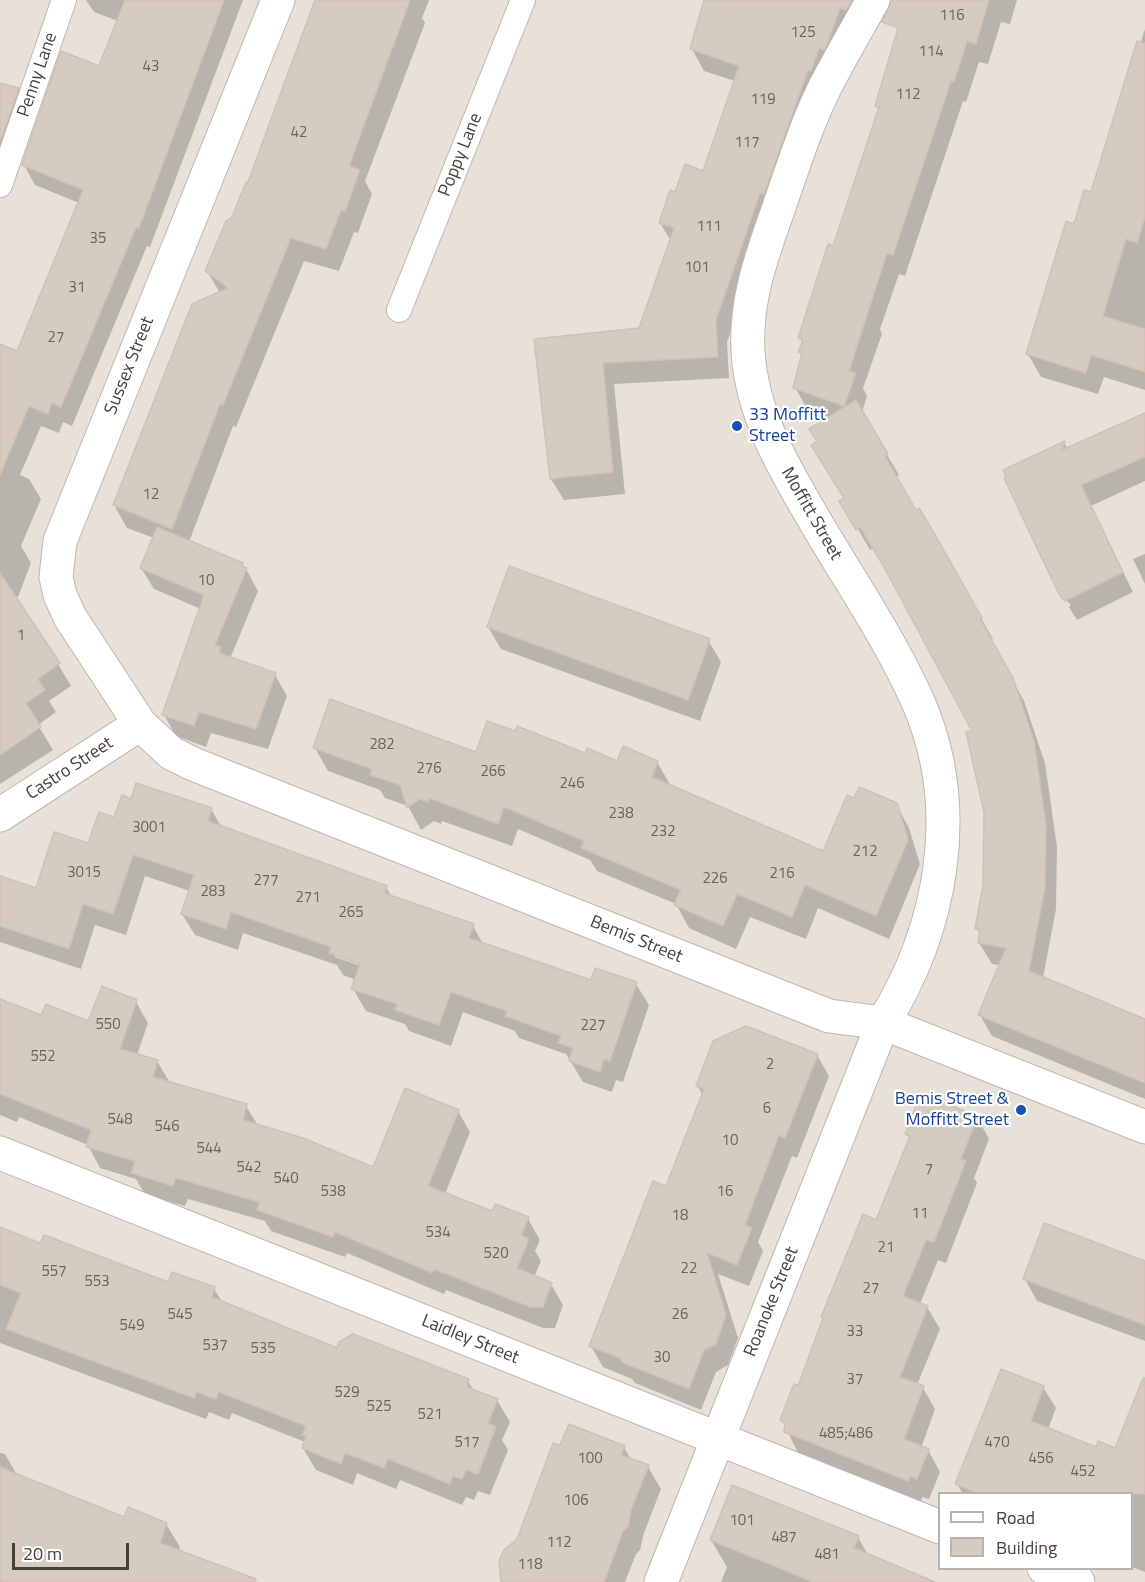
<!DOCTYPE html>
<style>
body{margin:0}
#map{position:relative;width:1145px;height:1582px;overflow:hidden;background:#f4f0ea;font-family:"Titillium Web",sans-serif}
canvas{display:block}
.legend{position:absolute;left:938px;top:1492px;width:195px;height:78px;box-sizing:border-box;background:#fff;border:2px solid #b5b3b0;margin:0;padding:8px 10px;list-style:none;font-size:18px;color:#474039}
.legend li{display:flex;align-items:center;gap:12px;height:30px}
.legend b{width:30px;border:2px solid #b5b3b0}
.scale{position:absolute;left:12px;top:1543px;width:117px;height:27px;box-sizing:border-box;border:3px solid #474039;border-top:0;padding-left:8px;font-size:18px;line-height:21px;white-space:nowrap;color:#474039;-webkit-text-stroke:4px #fff;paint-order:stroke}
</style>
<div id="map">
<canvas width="1145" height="1582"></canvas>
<ul class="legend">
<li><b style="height:8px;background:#fff"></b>Road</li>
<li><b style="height:16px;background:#d5cbc0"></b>Building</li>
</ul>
<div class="scale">20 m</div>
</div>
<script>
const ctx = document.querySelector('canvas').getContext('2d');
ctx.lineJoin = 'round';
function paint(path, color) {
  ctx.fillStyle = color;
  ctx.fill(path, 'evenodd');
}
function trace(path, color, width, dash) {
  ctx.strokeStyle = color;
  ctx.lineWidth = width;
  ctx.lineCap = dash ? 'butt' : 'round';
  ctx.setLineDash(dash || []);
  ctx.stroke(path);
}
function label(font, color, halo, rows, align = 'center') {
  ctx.font = font + ' "Titillium Web",sans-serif';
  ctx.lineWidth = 4.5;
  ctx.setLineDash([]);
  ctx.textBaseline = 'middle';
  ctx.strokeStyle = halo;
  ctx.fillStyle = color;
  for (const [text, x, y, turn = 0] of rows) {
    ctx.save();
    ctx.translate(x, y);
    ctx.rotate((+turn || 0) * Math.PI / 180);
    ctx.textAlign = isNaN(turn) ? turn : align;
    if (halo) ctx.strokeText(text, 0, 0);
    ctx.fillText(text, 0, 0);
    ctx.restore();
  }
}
paint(new Path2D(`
 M 0,0 L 1145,0 L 1145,1582 L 0,1582 ZM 940,1494 L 1132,1494 L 1132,1568 L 940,1568 Z`), '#e7e1d9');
paint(new Path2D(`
 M 86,0 L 243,0 L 150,247 L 147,246 L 72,426 L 63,422 L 59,433 L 41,426 L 20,475 L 29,479 L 41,499 L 21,546 L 31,563 L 18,597 L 0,590 L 0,346 L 18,353 L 79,203 L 35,185 L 24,165 L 100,68 L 118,21 L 94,12 Z
 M 316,0 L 429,0 L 422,18 L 425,23 L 365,181 L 372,194 L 358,233 L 354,232 L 339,271 L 304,261 L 236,427 L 233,426 L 189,542 L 242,565 L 246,569 L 258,591 L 230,659 L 275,675 L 287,696 L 268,749 L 211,733 L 206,747 L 176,736 L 164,715 L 201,609 L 154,589 L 141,568 L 154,538 L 127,528 L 114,505 L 220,293 L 207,271 L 249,184 Z
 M 719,0 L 878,0 L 820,91 L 727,342 L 729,378 L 614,384 L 625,494 L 564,500 L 551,479 L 536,340 L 640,329 L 671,241 L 660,223 L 676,194 L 704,172 L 735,81 L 704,71 L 692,49 Z
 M 927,0 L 1017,0 L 1010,24 L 1001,22 L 988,64 L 979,62 L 966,102 L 963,101 L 905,276 L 899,274 L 880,329 L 882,334 L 863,388 L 867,396 L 862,412 L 899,475 L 895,477 L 915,512 L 936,539 L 993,639 L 990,640 L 1024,701 L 1045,763 L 1057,847 L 1056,909 L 1043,978 L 1145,1020 L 1145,1099 L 992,1036 L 980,1015 L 1000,965 L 992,964 L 979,943 L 981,935 L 977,929 L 985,885 L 986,812 L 974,731 L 874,547 L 870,550 L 842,501 L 845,499 L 818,442 L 830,417 L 807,409 L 795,387 L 802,357 L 800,352 L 803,344 L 800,338 L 834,248 L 880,111 L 876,106 Z
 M 1145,29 L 1145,390 L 1104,377 L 1098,394 L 1041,377 L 1028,354 L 1075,226 L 1092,194 Z
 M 0,84 L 18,89 L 31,113 L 18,152 L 0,147 Z
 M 1145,415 L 1145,481 L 1091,506 L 1133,592 L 1077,620 L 1067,604 L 1069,607 L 1071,605 L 1062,596 L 1006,479 L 1064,443 L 1068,449 Z
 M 1145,554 L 1145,584 L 1133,559 Z
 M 0,613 L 58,664 L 71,686 L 49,701 L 56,712 L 38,725 L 53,750 L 0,784 Z
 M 488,627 L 708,640 L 721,662 L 700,721 L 501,649 Z
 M 315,748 L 586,755 L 618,763 L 657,762 L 671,786 L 824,853 L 896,804 L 909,828 L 920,864 L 889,939 L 818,908 L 806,939 L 750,917 L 736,949 L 689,928 L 676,904 L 597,871 L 590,860 L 518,829 L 512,846 L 442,821 L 441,824 L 434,821 L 421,830 L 408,806 L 385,798 L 380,790 L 328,771 Z
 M 132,800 L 211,809 L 222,828 L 386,887 L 392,898 L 473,926 L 483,944 L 592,982 L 636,984 L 649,1005 L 623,1082 L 616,1080 L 612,1092 L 583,1082 L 566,1054 L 519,1038 L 515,1031 L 463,1012 L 451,1046 L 409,1031 L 405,1024 L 366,1011 L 353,989 L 356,980 L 343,975 L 337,965 L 243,933 L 238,950 L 195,935 L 182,914 L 190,891 L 145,876 L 126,935 L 95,925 L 81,969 L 0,942 L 0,877 L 36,890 L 89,845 ZM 335,954 L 368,965 L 367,968 L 335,957 Z
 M 0,999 L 42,1017 L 89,1023 L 136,1002 L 148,1023 L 137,1055 L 157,1061 L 170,1083 L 246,1106 L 259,1127 L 374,1169 L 458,1111 L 470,1132 L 445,1194 L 493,1213 L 528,1219 L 540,1240 L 535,1251 L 541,1261 L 534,1277 L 551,1284 L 563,1305 L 555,1328 L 543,1328 L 446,1290 L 444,1294 L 347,1253 L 345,1257 L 271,1231 L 265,1221 L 188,1199 L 185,1206 L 145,1195 L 136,1179 L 100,1168 L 88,1145 L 19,1117 L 17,1122 L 0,1115 Z
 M 817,1055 L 829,1076 L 797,1158 L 792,1156 L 758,1242 L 763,1251 L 749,1286 L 718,1274 L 738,1338 L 728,1365 L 716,1372 L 701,1410 L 635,1383 L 632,1379 L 603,1367 L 591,1346 L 667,1188 L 703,1096 L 698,1086 Z
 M 977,1117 L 989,1139 L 974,1178 L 977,1183 L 946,1263 L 938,1260 L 920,1304 L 927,1307 L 940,1329 L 917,1385 L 923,1388 L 935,1409 L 921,1448 L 928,1450 L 940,1472 L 929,1499 L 922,1497 L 921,1502 L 798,1453 L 782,1420 L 877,1222 L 910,1140 L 907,1134 Z
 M 0,1228 L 41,1245 L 169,1284 L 214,1289 L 223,1303 L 337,1350 L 468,1381 L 474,1391 L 497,1400 L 510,1422 L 502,1440 L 508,1450 L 490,1495 L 478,1491 L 474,1500 L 466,1497 L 462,1505 L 400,1480 L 396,1489 L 357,1473 L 353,1485 L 316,1470 L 303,1448 L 305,1442 L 232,1413 L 229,1420 L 209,1412 L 206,1419 L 0,1343 Z
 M 1145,1263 L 1145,1341 L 1037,1301 L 1025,1279 Z
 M 1043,1387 L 1056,1408 L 1048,1429 L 1097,1449 L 1116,1450 L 1145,1442 L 1145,1572 L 1132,1567 L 1132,1494 L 963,1494 L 957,1484 Z
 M 561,1447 L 624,1447 L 631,1460 L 648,1467 L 661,1489 L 644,1533 L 640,1550 L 636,1554 L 625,1582 L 502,1582 L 518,1540 Z
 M 0,1453 L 5,1454 L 17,1475 L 125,1519 L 166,1524 L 180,1547 L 178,1552 L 248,1582 L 0,1582 Z
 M 858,1537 L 868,1555 L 933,1582 L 721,1582 L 727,1567 L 711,1540 Z`), '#0003');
const building = new Path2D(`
 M 125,0 L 224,0 L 139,228 L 136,227 L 61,407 L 52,403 L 48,414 L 29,406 L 0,475 L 0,344 L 17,351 L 83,190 L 22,165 L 61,51 L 99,66 Z
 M 315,0 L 410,0 L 349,166 L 360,170 L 345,211 L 341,210 L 326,249 L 291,238 L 223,405 L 220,404 L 172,529 L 113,505 L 192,304 L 228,288 L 205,271 L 226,221 L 232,217 L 246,182 L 248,182 Z
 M 704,0 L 852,0 L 846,10 L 840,8 L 828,42 L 824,50 L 819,48 L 811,71 L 808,70 L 764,194 L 760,193 L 716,320 L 718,357 L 603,363 L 613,472 L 550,479 L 534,339 L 639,328 L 674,228 L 659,223 L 670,190 L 675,192 L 685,164 L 703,171 L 739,66 L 690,49 Z
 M 892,0 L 989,0 L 976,44 L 967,41 L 954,82 L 951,81 L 893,255 L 887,253 L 849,371 L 856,373 L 844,406 L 793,388 L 802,353 L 798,352 L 803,340 L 798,338 L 828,244 L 833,246 L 879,107 L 875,106 L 898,28 L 882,22 Z
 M 1137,41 L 1145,43 L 1145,217 L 1137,243 L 1126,239 L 1103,316 L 1145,329 L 1145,372 L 1091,355 L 1086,373 L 1026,354 L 1066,221 L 1074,224 L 1084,190 L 1091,192 Z
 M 0,83 L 19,88 L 0,141 Z
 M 856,400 L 888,454 L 885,456 L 916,510 L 919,508 L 937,538 L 982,618 L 980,619 L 1013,678 L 1034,741 L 1046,825 L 1045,887 L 1029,971 L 1145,1019 L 1145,1083 L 978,1015 L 1006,948 L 978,943 L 980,930 L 975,929 L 983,885 L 984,812 L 966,732 L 972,731 L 884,567 L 860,527 L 856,530 L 839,501 L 844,498 L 811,445 L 817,441 L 809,429 Z
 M 1145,413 L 1145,457 L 1081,485 L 1123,572 L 1065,601 L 1060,596 L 1035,544 L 1004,478 L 1006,477 L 1003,470 L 1065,441 L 1062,450 Z
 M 157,527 L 243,563 L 242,566 L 247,568 L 215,645 L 221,647 L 219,653 L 276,673 L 256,729 L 199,712 L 194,726 L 162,715 L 204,595 L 140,568 Z
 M 509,566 L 710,639 L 688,700 L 487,627 Z
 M 0,573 L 60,663 L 38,679 L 45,690 L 26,703 L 41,727 L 0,755 Z
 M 330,699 L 476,752 L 487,721 L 515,731 L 517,726 L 585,753 L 587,748 L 617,761 L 623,746 L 658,761 L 652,777 L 823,851 L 847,795 L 854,798 L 859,787 L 897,803 L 908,840 L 876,916 L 805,885 L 792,917 L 737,894 L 723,926 L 674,905 L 681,890 L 581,848 L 584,841 L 504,807 L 498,824 L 429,798 L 428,802 L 420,799 L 407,808 L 400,785 L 370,775 L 372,769 L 313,748 Z
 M 136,783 L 212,808 L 208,821 L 387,886 L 384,893 L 474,924 L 469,938 L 591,980 L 595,968 L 637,982 L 610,1061 L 604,1059 L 600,1072 L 569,1061 L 573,1048 L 558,1043 L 561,1036 L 505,1016 L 507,1011 L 451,992 L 439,1025 L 395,1010 L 397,1004 L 351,989 L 360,964 L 329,953 L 331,947 L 231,912 L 226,929 L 181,914 L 194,875 L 133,855 L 113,914 L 83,904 L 69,949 L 0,926 L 0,876 L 36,888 L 54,832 L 88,843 L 99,812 L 114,817 L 122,795 L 131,799 Z
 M 102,986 L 137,1000 L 120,1049 L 158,1060 L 153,1077 L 247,1104 L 243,1120 L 303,1138 L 373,1167 L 405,1088 L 459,1110 L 428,1186 L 492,1211 L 495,1204 L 529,1217 L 521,1235 L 529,1239 L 517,1268 L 552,1283 L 543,1307 L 530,1307 L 434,1269 L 432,1273 L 335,1232 L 333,1237 L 257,1210 L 259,1202 L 176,1178 L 173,1186 L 131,1173 L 135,1161 L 86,1147 L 91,1130 L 0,1094 L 0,999 L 41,1015 L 46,1004 L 88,1021 Z
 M 746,1026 L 818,1054 L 785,1138 L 779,1135 L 745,1225 L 752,1228 L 737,1265 L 707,1253 L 726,1315 L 716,1344 L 704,1350 L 689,1389 L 621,1362 L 622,1359 L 589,1346 L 653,1181 L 666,1186 L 704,1089 L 696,1086 L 713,1041 Z
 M 921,1094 L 978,1116 L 961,1159 L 966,1161 L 934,1242 L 926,1240 L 903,1296 L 928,1306 L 900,1377 L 924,1386 L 904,1439 L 929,1449 L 917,1479 L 910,1476 L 908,1481 L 784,1432 L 785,1423 L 780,1420 L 794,1384 L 798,1386 L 823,1318 L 821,1317 L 863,1214 L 876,1220 L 910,1136 L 905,1134 Z
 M 1044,1223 L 1145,1261 L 1145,1325 L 1023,1279 Z
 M 0,1227 L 40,1243 L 44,1235 L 168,1282 L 172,1272 L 215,1287 L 212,1297 L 337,1348 L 339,1342 L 353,1334 L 469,1379 L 467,1387 L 498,1399 L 488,1423 L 496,1427 L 478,1474 L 466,1470 L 462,1479 L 453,1476 L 450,1484 L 388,1459 L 384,1468 L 345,1453 L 341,1464 L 302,1448 L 306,1436 L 302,1435 L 306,1426 L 219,1392 L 216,1399 L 196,1392 L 194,1398 L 6,1329 L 21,1293 L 0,1285 Z
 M 1001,1369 L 1044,1386 L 1031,1421 L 1096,1447 L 1098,1441 L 1115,1448 L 1143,1378 L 1145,1378 L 1145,1494 L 980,1494 L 955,1484 Z
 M 569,1424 L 625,1446 L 621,1455 L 649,1465 L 631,1510 L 628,1527 L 623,1531 L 604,1582 L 501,1582 L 499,1561 L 504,1550 L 517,1539 L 553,1443 L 560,1445 Z
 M 0,1467 L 124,1517 L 128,1507 L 167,1523 L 160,1543 L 256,1579 L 255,1582 L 0,1582 Z
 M 732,1485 L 859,1536 L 854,1548 L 935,1582 L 813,1582 L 710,1540 Z`);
paint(building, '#d5cbc0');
trace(building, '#cfc2b4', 1.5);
const service = new Path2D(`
 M 0,185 L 64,0
 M 399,310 L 523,0`);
const minor = new Path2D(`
 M 278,0 L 60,541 L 56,577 L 60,595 L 70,617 L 140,724 L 171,753 L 193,764 L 829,1016 L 883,1023 L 1145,1127
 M 0,815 L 140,724
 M 0,1153 L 940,1527
 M 1044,1568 L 1078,1582
 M 661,1582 L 883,1023 C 942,928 964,809 919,704 C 891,640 850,581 815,521 C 784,468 752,415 748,352 C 745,300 762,255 779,207 C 793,167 806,125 825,87 C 840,58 857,29 873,0`);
trace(service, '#bfb7ad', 26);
trace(minor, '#bfb7ad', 35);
trace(service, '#fff', 24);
trace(minor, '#fff', 33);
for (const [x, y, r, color] of [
 [737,426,6,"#1a4fb4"],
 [1021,1110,6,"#1a4fb4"]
]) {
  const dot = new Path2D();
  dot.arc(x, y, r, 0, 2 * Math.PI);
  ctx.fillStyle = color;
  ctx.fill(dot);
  trace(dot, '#fff', 2);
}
label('15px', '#6a635b', null, [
 ["116",952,16],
 ["125",803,33],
 ["114",931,52],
 ["43",151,67],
 ["112",908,95],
 ["119",763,100],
 ["42",299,133],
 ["117",747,143],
 ["111",709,227],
 ["35",98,239],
 ["101",697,268],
 ["31",77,288],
 ["27",56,338],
 ["12",151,495],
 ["10",206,581],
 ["1",21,636],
 ["282",382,745],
 ["276",429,769],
 ["266",493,772],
 ["246",572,784],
 ["238",621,814],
 ["3001",149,828],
 ["232",663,832],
 ["212",865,852],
 ["3015",84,873],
 ["216",782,874],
 ["226",715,879],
 ["277",266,881],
 ["283",213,892],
 ["271",308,898],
 ["265",351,913],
 ["550",108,1025],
 ["227",593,1026],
 ["552",43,1057],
 ["2",770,1065],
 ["6",767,1109],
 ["548",120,1120],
 ["546",167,1127],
 ["10",730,1141],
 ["544",209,1149],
 ["542",249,1168],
 ["7",929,1170],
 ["540",286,1179],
 ["538",333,1192],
 ["16",725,1192],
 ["11",920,1214],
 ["18",680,1216],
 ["534",438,1233],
 ["21",886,1248],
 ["520",496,1254],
 ["22",689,1269],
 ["557",54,1272],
 ["553",97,1282],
 ["27",871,1289],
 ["545",180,1315],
 ["26",680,1315],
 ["549",132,1326],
 ["33",855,1332],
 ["537",215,1346],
 ["535",263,1349],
 ["30",662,1358],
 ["37",855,1380],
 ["529",347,1393],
 ["525",379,1407],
 ["521",430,1415],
 ["485;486",846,1434],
 ["517",467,1443],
 ["470",997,1443],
 ["100",590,1459],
 ["456",1041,1459],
 ["452",1083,1472],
 ["106",576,1501],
 ["101",742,1521],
 ["487",784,1538],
 ["112",559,1543],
 ["481",827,1555],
 ["118",530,1565]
]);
label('18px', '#474039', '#fff', [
 ["Penny Lane",38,75,-71],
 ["Poppy Lane",461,155,-68],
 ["Sussex Street",130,366,-68],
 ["Moffitt Street",811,514,60],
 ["Castro Street",70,769,-33],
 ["Bemis Street",636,940,22],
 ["Roanoke Street",772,1302,-68],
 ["Laidley Street",470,1340,22]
]);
label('18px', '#164399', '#fff', [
 ["33 Moffitt",749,416],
 ["Street",749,437],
 ["Bemis Street &",1009,1100,"right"],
 ["Moffitt Street",1009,1121,"right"]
], 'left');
</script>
